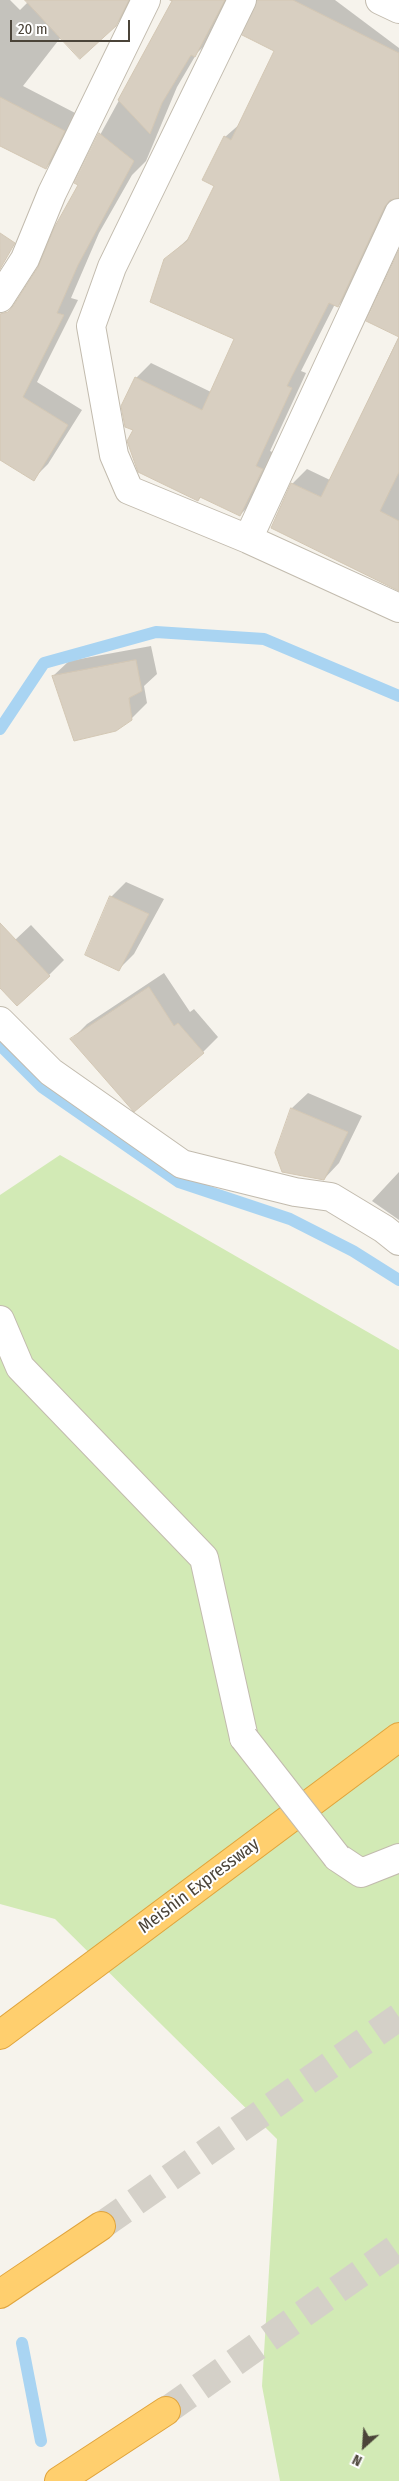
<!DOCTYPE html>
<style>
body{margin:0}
#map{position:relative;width:399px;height:2481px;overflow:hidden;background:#f6f3ec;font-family:"Fira Sans Condensed",sans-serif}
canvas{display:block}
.north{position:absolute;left:339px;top:2421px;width:50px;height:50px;-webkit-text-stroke:4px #fff;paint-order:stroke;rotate:206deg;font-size:14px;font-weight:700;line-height:20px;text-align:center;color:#4b4439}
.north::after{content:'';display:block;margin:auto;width:18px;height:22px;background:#4b4439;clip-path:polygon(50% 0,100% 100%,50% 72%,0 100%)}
.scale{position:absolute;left:10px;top:20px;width:120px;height:22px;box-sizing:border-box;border:2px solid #4b4439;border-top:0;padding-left:6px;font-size:15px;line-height:18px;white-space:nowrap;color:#4b4439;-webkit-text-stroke:4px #fff;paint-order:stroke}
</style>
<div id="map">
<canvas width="399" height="2481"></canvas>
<div class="north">N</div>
<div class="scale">20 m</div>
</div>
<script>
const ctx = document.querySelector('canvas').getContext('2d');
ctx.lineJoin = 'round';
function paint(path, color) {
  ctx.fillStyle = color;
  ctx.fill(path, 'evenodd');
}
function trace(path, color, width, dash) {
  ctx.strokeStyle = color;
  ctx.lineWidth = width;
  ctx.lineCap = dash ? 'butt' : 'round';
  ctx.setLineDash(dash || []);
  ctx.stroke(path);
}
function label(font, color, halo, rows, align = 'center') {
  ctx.font = font + ' "Fira Sans Condensed",sans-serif';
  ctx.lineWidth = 4;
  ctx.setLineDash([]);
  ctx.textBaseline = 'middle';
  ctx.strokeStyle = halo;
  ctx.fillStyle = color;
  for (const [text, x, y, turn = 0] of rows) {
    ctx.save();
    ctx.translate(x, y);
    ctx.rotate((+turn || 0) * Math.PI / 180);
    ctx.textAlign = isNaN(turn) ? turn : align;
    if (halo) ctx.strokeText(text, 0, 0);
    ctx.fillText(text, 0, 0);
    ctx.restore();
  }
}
paint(new Path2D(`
 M 60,1155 L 399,1350 L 399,2481 L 280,2481 L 262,2386 L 277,2139 L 55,1919 L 0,1904 L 0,1195 Z`), '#d2eab5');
paint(new Path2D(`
 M 0,0 L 10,0 L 20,10 L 30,0 L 136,0 L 131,9 L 115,25 L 61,37 L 23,86 L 79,115 L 61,152 L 46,168 L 0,144 Z
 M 174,0 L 231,0 L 210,40 L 197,53 L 177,87 L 146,161 L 132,175 L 99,233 L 71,298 L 78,300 L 37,382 L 82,410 L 48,464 L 33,479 L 0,449 L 0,342 L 80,185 L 94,146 Z
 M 258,0 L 335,0 L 399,48 L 399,197 L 397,196 L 353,291 L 338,306 L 335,304 L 301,371 L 306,373 L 270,451 L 277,454 L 257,498 L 240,515 L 202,496 L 198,500 L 136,378 L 151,363 L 211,392 L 236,339 L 165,260 L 191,236 L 216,185 L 225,137 L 241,123 L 276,50 Z
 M 399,336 L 399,585 L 292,484 L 307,469 L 330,480 Z
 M 151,646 L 157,674 L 144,686 L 147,703 L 131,719 L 53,676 L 69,661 Z
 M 126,882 L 164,899 L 134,954 L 119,969 L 111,897 Z
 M 31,925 L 64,960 L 49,975 L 0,986 L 0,954 Z
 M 164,973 L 190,1012 L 194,1009 L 218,1037 L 203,1052 L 72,1039 L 87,1024 Z
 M 308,1093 L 362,1116 L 339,1163 L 324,1179 L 276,1153 L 292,1108 Z
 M 399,1172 L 399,1220 L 372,1201 Z`), '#0003');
trace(new Path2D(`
 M 0,729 L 44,663 L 156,632 L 264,639 L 399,696
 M 0,1045 L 42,1087 L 179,1182 L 290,1219 L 353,1251 L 399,1280
 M 22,2343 L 41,2441`), '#a9d4f2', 12);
const building = new Path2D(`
 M 25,0 L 129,0 L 116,26 L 80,59 Z
 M 170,0 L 225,0 L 195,57 L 191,55 L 162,103 L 150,134 L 118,100 L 172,1 Z
 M 257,0 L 293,0 L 399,53 L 399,198 L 390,200 L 385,206 L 338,307 L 329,303 L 287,386 L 292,388 L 256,466 L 263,469 L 240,516 L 200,497 L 198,501 L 138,472 L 127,441 L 133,430 L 125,427 L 121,406 L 135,377 L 202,410 L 234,339 L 150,302 L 164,259 L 187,241 L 214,186 L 202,180 L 224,136 L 231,140 L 274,51 L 242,35 Z
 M 0,97 L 65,131 L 46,169 L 0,146 Z
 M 99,133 L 134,161 L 78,265 L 57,313 L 64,315 L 23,397 L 68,425 L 34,481 L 0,460 L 0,314 L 8,312 L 13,306 L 38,267 L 54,228 L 78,185 L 74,183 Z
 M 0,233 L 15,243 L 0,269 Z
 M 399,250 L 399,472 L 380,511 L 399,521 L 399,591 L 271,528 L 291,483 L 321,497 L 399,337 L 366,321 Z
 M 136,660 L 142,691 L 129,698 L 132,720 L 116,731 L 74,741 L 52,676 Z
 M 110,896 L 149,914 L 119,971 L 85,955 Z
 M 0,923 L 50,976 L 17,1006 L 0,988 Z
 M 149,987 L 174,1026 L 178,1023 L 204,1053 L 134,1112 L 70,1039 Z
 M 291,1108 L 348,1132 L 324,1180 L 282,1172 L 275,1153 Z`);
paint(building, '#d8cfc1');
trace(building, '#d3c7b4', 1);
trace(new Path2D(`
 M 101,2226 L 399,2017
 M 166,2411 L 399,2246`), '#d4d0c8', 28, [28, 14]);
const minor = new Path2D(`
 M 242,0 L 112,267 L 91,326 L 114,455 L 129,490 L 248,539 L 399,608
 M 380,0 L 399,9
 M 0,298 L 25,259 L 52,193 L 146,0
 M 248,539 L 399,213
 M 0,1021 L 51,1072 L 182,1164 L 295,1192 L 331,1197 L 384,1229 L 399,1241
 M 0,1320 L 20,1367 L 204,1558 L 244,1738
 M 337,1857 L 361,1873 L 399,1858`);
const motorway = new Path2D(`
 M 0,2035 L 399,1737
 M 0,2294 L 101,2226
 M 59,2481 L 166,2411`);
trace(minor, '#c2bbae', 30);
trace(motorway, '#e0a43c', 30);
trace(minor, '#fff', 28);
trace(motorway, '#ffcf6e', 28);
const minorBridge = new Path2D(`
 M 244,1738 L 337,1857`);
trace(minorBridge, '#c2bbae', 30, []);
trace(minorBridge, '#fff', 28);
label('18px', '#4b4439', '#fff', [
 ["Meishin Expressway",199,1886,-37]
]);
</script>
